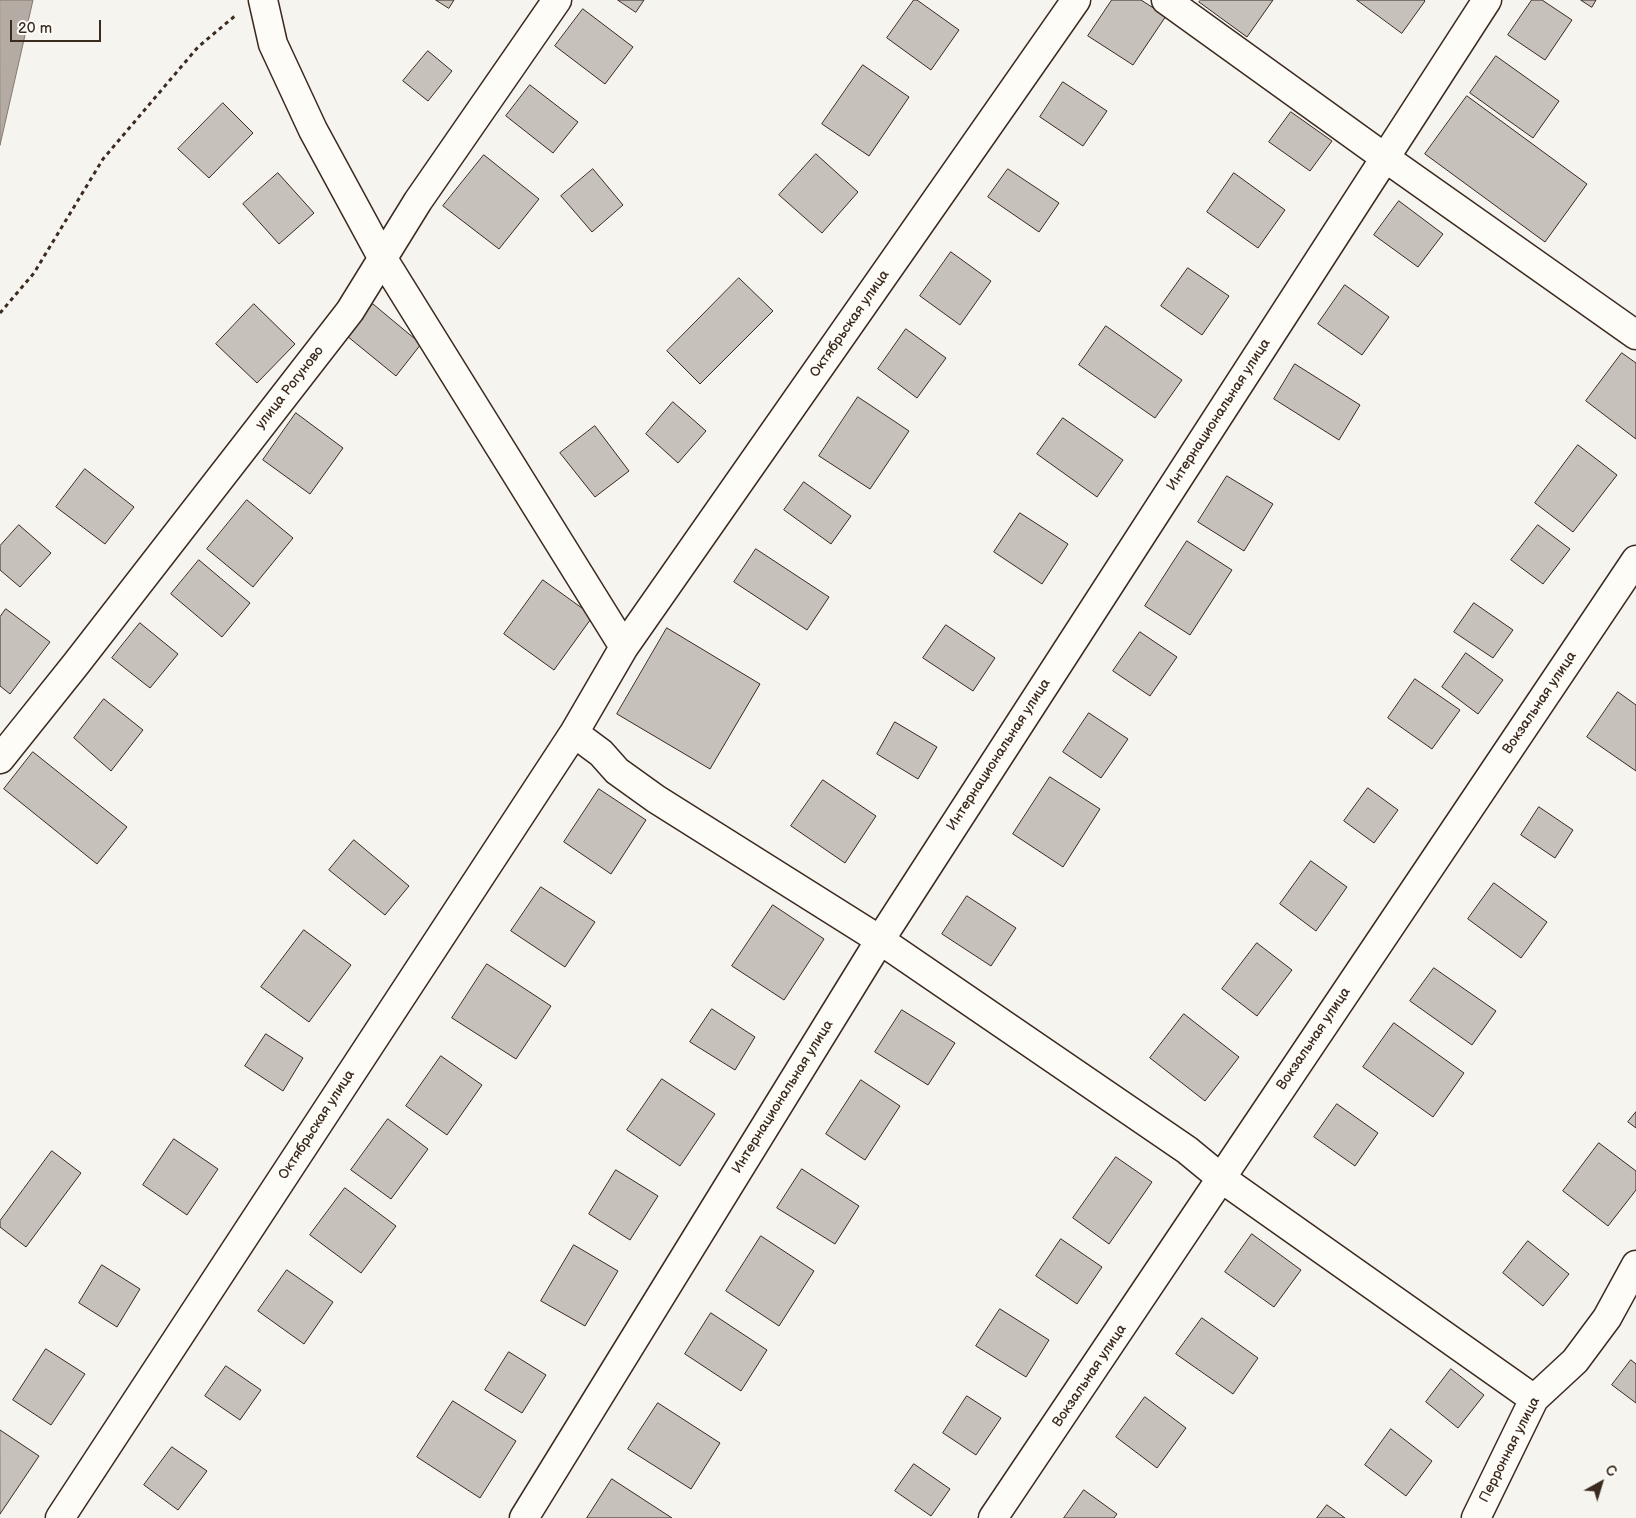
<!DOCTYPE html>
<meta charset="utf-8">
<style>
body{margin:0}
#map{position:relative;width:1636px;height:1518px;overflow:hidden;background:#f5f4ee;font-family:"Balsamiq Sans",sans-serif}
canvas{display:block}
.north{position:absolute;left:1576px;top:1458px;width:50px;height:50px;-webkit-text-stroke:4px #fdfcf7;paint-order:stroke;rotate:39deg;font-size:14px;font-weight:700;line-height:20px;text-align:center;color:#3b2a1e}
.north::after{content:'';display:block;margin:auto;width:18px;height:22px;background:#3b2a1e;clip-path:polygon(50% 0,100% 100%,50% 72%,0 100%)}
.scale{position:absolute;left:10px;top:20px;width:91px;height:22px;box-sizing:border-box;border:2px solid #3b2a1e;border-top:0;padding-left:6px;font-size:15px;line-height:18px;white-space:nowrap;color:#3b2a1e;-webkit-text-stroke:4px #fdfcf7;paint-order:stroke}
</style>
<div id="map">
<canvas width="1636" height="1518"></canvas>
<div class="north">С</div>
<div class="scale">20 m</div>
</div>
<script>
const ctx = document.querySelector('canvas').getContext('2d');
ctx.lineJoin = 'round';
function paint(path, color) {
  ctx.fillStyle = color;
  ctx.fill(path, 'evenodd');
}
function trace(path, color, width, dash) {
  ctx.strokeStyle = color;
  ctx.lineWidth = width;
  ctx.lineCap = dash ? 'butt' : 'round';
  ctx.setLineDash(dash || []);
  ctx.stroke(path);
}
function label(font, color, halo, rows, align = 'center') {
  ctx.font = font + ' "Balsamiq Sans",sans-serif';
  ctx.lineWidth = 5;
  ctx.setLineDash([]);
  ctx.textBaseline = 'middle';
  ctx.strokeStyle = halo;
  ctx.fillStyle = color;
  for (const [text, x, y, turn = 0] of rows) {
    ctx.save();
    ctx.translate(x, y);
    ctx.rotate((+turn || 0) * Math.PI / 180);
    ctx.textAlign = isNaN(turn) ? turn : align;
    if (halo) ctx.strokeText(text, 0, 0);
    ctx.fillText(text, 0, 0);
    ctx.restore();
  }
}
const water = new Path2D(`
 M 0,0 L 33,0 L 0,145 Z`);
paint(water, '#b4aca4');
trace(water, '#84786e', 1);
const building = new Path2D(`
 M 436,0 L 454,0 L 449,8 Z
 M 618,0 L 644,0 L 636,12 Z
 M 914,0 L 917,0 L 959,30 L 931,70 L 887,38 Z
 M 1112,0 L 1141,0 L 1166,16 L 1133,65 L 1088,36 Z
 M 1201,0 L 1273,0 L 1247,37 L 1199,2 Z
 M 1357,0 L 1424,0 L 1425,1 L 1402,33 Z
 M 1532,0 L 1542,0 L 1572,20 L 1545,60 L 1508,35 Z
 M 1581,0 L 1596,0 L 1592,7 Z
 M 583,9 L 633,47 L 605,84 L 555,46 Z
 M 428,51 L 452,71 L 428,101 L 403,81 Z
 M 1496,56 L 1559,101 L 1533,138 L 1470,93 Z
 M 863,65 L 909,97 L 869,156 L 822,124 Z
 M 1063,82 L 1107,111 L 1083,146 L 1040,117 Z
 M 530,85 L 578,122 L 553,153 L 506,116 Z
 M 1467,96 L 1587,184 L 1545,242 L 1425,154 Z
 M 223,103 L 253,133 L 209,178 L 178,149 Z
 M 1291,112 L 1332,141 L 1310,171 L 1269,142 Z
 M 816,154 L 858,192 L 822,233 L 779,195 Z
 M 484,155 L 539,199 L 499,249 L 443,206 Z
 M 593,169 L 623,205 L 592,232 L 561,196 Z
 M 1008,169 L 1059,203 L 1039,232 L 988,197 Z
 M 278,173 L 314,213 L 279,244 L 243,204 Z
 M 1234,173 L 1285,210 L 1258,248 L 1207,212 Z
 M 1399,201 L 1443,234 L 1418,267 L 1374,235 Z
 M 951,252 L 991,281 L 960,325 L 920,296 Z
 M 1188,268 L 1229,296 L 1202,335 L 1161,306 Z
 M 739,278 L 773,311 L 700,384 L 667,351 Z
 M 1345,285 L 1389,317 L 1362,355 L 1318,324 Z
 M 254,304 L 295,344 L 257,383 L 216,344 Z
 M 373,304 L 421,344 L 396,376 L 347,336 Z
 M 1106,326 L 1182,380 L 1155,418 L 1079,365 Z
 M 906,329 L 946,358 L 917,398 L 878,369 Z
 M 1622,353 L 1636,363 L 1636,439 L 1586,401 Z
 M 1295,364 L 1360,405 L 1339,440 L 1274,399 Z
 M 858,397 L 909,431 L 870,489 L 819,456 Z
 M 673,402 L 706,431 L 678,463 L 646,434 Z
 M 296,413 L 343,448 L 310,494 L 263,460 Z
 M 1063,418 L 1123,460 L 1097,497 L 1037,454 Z
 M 595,426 L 629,471 L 595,497 L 560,453 Z
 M 1578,445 L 1617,475 L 1573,532 L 1535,503 Z
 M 85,469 L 134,507 L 105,544 L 56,507 Z
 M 1227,476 L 1273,504 L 1244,551 L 1198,522 Z
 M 804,482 L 851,516 L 831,544 L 784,510 Z
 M 247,500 L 293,538 L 253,587 L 207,549 Z
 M 1020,513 L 1068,544 L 1042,584 L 994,552 Z
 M 19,525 L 51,553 L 20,587 L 0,570 L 0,546 Z
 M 1538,525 L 1570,549 L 1543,584 L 1511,560 Z
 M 1187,541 L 1232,570 L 1190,635 L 1145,606 Z
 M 756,549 L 829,597 L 807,630 L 734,582 Z
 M 199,560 L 250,603 L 222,637 L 171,594 Z
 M 543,580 L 593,616 L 554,670 L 504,634 Z
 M 1474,603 L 1513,630 L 1493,658 L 1454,632 Z
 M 6,609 L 50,642 L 10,694 L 0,686 L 0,617 Z
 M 140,623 L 178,654 L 150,688 L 112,658 Z
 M 946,625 L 995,658 L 973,691 L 923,658 Z
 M 667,628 L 760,684 L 710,769 L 617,714 Z
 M 1140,632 L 1177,657 L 1150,696 L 1113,671 Z
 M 1466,653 L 1503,680 L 1478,714 L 1442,687 Z
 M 1415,679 L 1460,710 L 1432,749 L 1388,718 Z
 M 1618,692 L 1636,705 L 1636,771 L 1587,737 Z
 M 104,699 L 143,730 L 111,771 L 74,738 Z
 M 1089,713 L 1128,739 L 1101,778 L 1063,752 Z
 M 895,722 L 937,747 L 918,779 L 877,754 Z
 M 33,752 L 127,827 L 97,864 L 4,789 Z
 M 1050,777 L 1100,809 L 1063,867 L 1013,834 Z
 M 823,780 L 876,816 L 845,863 L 791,826 Z
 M 1368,788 L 1398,810 L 1374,843 L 1344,821 Z
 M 599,789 L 646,820 L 611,874 L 564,842 Z
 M 1539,807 L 1573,830 L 1555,858 L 1521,835 Z
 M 354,840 L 409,886 L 385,915 L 329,870 Z
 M 1311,861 L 1347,887 L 1316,931 L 1280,904 Z
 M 1494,883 L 1547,922 L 1521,958 L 1468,919 Z
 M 541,887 L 595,922 L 565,967 L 511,931 Z
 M 967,896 L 1016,928 L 991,966 L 942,934 Z
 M 773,905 L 824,939 L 784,1000 L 732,966 Z
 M 304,930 L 351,965 L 309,1022 L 261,987 Z
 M 1257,943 L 1292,970 L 1257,1016 L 1222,989 Z
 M 487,964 L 551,1006 L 516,1059 L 452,1018 Z
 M 1434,968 L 1496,1011 L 1472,1045 L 1410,1001 Z
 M 712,1009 L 755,1037 L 735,1070 L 690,1042 Z
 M 902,1010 L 955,1043 L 928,1085 L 875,1052 Z
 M 1184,1014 L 1239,1057 L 1205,1101 L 1150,1058 Z
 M 1394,1023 L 1464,1073 L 1433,1117 L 1363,1067 Z
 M 266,1034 L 303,1058 L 283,1091 L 245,1066 Z
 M 441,1056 L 482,1085 L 447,1135 L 406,1106 Z
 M 662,1079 L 715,1114 L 680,1166 L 627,1130 Z
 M 861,1080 L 900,1106 L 865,1160 L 826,1134 Z
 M 1337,1104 L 1378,1133 L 1355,1166 L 1314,1137 Z
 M 1636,1112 L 1636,1128 L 1628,1122 Z
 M 388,1119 L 428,1149 L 391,1199 L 351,1170 Z
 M 174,1139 L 218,1169 L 187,1215 L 143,1185 Z
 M 1599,1143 L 1636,1171 L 1636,1190 L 1608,1226 L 1563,1191 Z
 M 52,1151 L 81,1173 L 26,1247 L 0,1227 L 0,1221 Z
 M 1116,1157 L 1152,1182 L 1109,1244 L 1073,1218 Z
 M 802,1169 L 859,1206 L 835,1244 L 777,1208 Z
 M 616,1170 L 658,1196 L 630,1240 L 589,1214 Z
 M 345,1188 L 396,1226 L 361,1273 L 310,1235 Z
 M 1252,1234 L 1301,1270 L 1274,1307 L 1225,1272 Z
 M 761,1236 L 814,1271 L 779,1326 L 726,1291 Z
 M 1061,1239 L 1102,1267 L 1077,1304 L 1036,1276 Z
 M 1528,1241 L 1569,1274 L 1543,1306 L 1503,1273 Z
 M 574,1245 L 618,1271 L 585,1326 L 541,1301 Z
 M 102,1265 L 140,1289 L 117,1327 L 79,1303 Z
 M 287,1270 L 333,1302 L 304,1344 L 258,1311 Z
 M 1000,1309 L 1049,1340 L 1026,1377 L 976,1346 Z
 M 711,1313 L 767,1350 L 741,1391 L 685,1354 Z
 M 1202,1318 L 1258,1358 L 1233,1394 L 1176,1354 Z
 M 46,1349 L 85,1374 L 51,1425 L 13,1400 Z
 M 509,1352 L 546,1375 L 522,1413 L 485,1390 Z
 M 1631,1360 L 1636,1364 L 1636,1403 L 1612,1385 Z
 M 226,1366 L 261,1390 L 240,1420 L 205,1396 Z
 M 1451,1369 L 1484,1395 L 1458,1428 L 1426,1402 Z
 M 967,1396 L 1001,1418 L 976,1455 L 943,1433 Z
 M 1145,1397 L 1186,1428 L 1157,1468 L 1116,1437 Z
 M 453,1401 L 516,1441 L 480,1498 L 417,1457 Z
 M 658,1403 L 720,1443 L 691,1489 L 628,1449 Z
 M 1391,1429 L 1432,1461 L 1406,1496 L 1365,1465 Z
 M 0,1430 L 39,1456 L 0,1514 Z
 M 172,1447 L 207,1471 L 178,1510 L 144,1485 Z
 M 914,1464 L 950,1489 L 931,1516 L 895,1491 Z
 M 612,1479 L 672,1518 L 587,1518 Z
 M 1084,1490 L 1117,1514 L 1114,1518 L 1064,1518 Z
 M 1327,1505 L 1345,1518 L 1317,1518 Z`);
paint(building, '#c7c1bb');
trace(building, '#3b2a1e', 1);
const minor = new Path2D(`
 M 263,0 L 273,44 L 313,130 L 383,259 L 624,647
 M 1076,0 L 624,647 L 574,733 L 601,753 L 617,771 L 656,799 L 880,940 L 1187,1150 L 1221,1178 L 1534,1399
 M 1166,0 L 1384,157 L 1636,335
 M 0,759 L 76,664 L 350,311 L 418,201 L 557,0
 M 60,1518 L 574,733
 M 524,1518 L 880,940 L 1487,0
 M 993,1518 L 1636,560
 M 1476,1518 L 1534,1399 L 1575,1361 L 1607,1318 L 1636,1265`);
trace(minor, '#3b2a1e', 31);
trace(new Path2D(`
 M 0,313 L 34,273 L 103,159 L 198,47 L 236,15`), '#3b2a1e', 3, [4, 4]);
trace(minor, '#fdfcf7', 28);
label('14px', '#3b2a1e', '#fdfcf7', [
 ["Октябрьская улица",850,324,-55],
 ["улица Рогуново",290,388,-52],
 ["Интернациональная улица",1219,415,-57],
 ["Вокзальная улица",1540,703,-56],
 ["Интернациональная улица",999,755,-57],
 ["Вокзальная улица",1314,1039,-56],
 ["Интернациональная улица",783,1097,-58],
 ["Октябрьская улица",317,1125,-57],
 ["Вокзальная улица",1090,1376,-56],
 ["Перронная улица",1510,1450,-63]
]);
</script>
